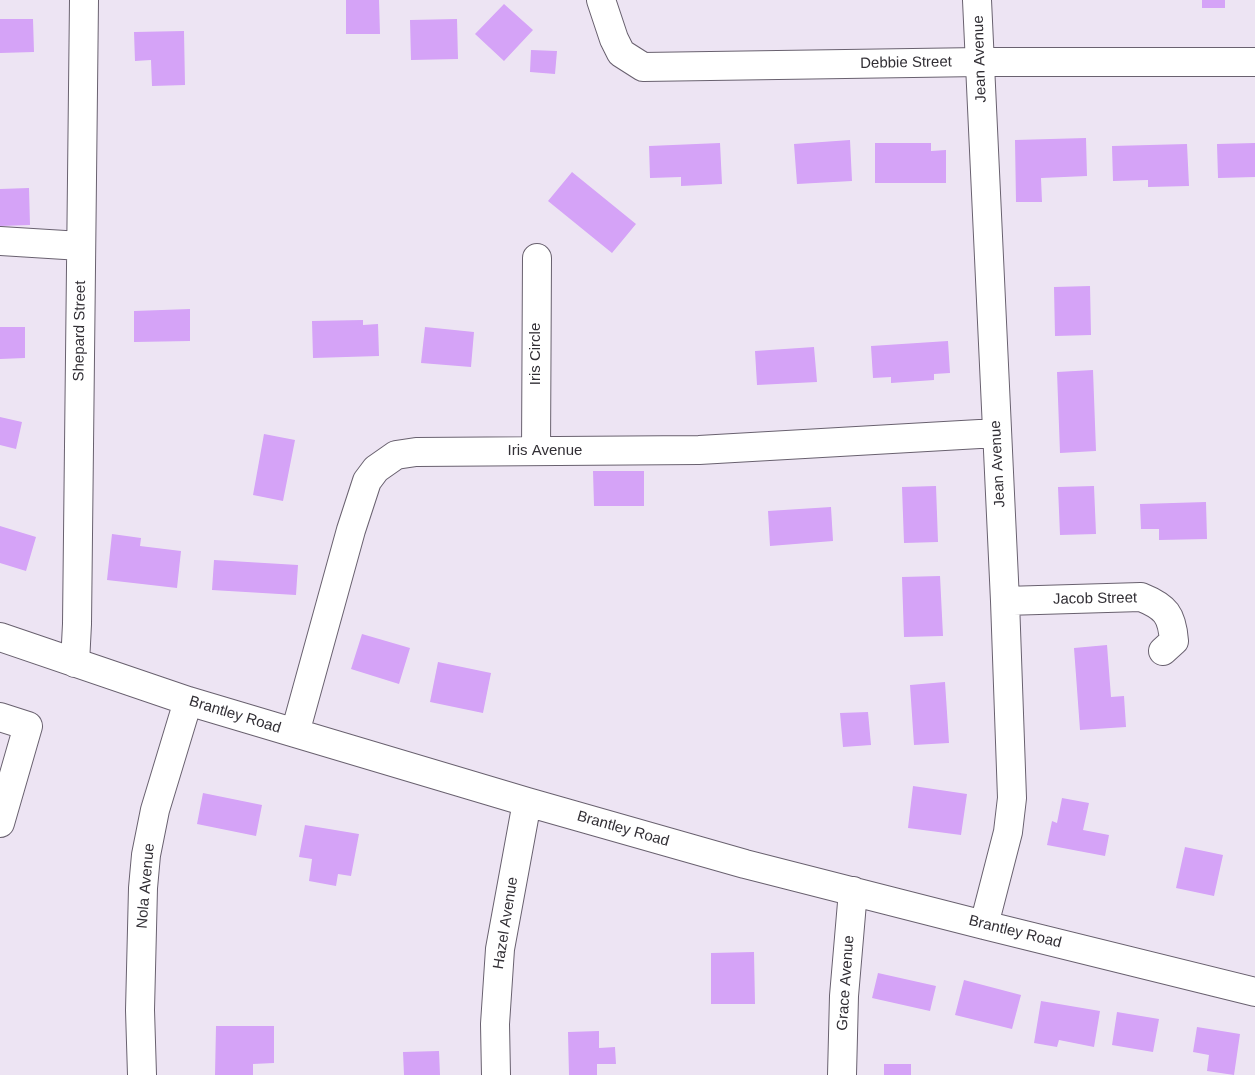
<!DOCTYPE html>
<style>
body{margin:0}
canvas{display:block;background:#ede4f3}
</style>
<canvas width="1255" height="1075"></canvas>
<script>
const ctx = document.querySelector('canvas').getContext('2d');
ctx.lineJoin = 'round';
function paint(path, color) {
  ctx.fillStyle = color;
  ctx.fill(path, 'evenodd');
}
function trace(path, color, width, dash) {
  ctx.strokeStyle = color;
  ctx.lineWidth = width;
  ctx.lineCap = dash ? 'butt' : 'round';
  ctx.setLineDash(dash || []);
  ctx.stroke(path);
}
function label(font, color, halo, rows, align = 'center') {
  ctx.font = font + ' Helvetica,sans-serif';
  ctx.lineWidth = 4;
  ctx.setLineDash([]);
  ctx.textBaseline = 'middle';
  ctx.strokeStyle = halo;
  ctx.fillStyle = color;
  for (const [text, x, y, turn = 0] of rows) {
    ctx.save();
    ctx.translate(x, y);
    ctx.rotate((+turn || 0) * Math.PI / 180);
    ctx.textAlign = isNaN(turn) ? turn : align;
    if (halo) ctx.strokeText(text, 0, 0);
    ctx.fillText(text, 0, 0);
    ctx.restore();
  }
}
paint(new Path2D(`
 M 346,0 L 379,0 L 380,34 L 346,34 Z
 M 1202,0 L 1225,0 L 1225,8 L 1202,8 Z
 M 504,4 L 533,30 L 504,61 L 475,34 Z
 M 0,19 L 33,19 L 34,52 L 0,53 Z
 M 457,19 L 458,59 L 411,60 L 410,20 Z
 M 184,31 L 185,85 L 152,86 L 151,60 L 135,61 L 134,32 Z
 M 531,50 L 557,51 L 555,74 L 530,72 Z
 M 1086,138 L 1087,176 L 1041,178 L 1042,202 L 1016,202 L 1015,140 Z
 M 850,140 L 852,181 L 797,184 L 794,144 Z
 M 720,143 L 722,184 L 681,186 L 681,177 L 650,178 L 649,146 Z
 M 875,143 L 931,143 L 931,151 L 946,150 L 946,183 L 875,183 Z
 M 1255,143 L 1255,177 L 1218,178 L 1217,144 Z
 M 1187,144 L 1189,186 L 1148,187 L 1148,180 L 1113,181 L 1112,146 Z
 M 572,172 L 636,224 L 612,253 L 548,201 Z
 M 29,188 L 30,225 L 0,226 L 0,189 Z
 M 1090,286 L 1091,335 L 1055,336 L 1054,287 Z
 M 190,309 L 190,341 L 134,342 L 134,311 Z
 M 363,320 L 363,325 L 378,324 L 379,356 L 313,358 L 312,321 Z
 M 0,327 L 25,327 L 25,358 L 0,359 Z
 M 425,327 L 474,332 L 471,367 L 421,363 Z
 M 948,341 L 950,373 L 934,374 L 934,380 L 891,383 L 891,377 L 873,378 L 871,346 Z
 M 814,347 L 817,382 L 757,385 L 755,351 Z
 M 1093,370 L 1096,451 L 1060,453 L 1057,372 Z
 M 0,417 L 22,422 L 16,449 L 0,445 Z
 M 264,434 L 295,440 L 283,501 L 253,495 Z
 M 593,471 L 644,471 L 644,506 L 594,506 Z
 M 936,486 L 938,542 L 904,543 L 902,487 Z
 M 1094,486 L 1096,534 L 1060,535 L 1058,487 Z
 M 1206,502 L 1207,539 L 1159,540 L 1159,529 L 1141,529 L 1140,504 Z
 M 831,507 L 833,541 L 770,546 L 768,511 Z
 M 0,526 L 36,537 L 26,571 L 0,563 Z
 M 112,534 L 141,538 L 140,546 L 181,551 L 177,588 L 107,580 Z
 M 214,560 L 298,565 L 296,595 L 212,590 Z
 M 940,576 L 943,636 L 904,637 L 902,577 Z
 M 362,634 L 410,648 L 399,684 L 351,669 Z
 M 1107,645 L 1111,697 L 1124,696 L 1126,727 L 1080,730 L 1074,648 Z
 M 438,662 L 491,673 L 483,713 L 430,702 Z
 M 945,682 L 949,743 L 914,745 L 910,685 Z
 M 868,712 L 871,745 L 843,747 L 840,713 Z
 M 913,786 L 967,794 L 961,835 L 908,828 Z
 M 203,793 L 262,805 L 256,836 L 197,824 Z
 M 1062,798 L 1089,803 L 1083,830 L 1109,835 L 1105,856 L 1047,845 L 1052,821 L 1057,823 Z
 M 305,825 L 359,834 L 351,876 L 338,874 L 336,886 L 309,881 L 312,859 L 299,857 Z
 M 1185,847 L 1223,855 L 1214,896 L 1176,888 Z
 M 754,952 L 755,1004 L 711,1004 L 711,953 Z
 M 878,973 L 936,986 L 930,1011 L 872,998 Z
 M 964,980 L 1021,995 L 1012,1029 L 955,1015 Z
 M 1041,1001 L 1100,1011 L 1094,1047 L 1059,1040 L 1057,1047 L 1034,1043 Z
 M 1117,1012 L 1159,1019 L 1153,1052 L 1112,1045 Z
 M 216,1026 L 274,1026 L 274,1063 L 253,1064 L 253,1075 L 215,1075 Z
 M 1197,1027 L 1240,1034 L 1234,1075 L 1207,1071 L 1209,1055 L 1193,1052 Z
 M 599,1031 L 599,1048 L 615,1047 L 616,1064 L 597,1064 L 597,1075 L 569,1075 L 568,1032 Z
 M 439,1051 L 440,1075 L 404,1075 L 403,1052 Z
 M 884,1064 L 911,1064 L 911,1075 L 884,1075 Z`), '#d5a3f7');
const minor = new Path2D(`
 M 601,0 L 614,39 L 621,53 L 643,67 L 980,62 L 1255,62
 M 977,0 L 1005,601 L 1012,798 L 1008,832 L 984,925
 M 0,241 L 81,246
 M 536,451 L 537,258
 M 1005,601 L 1141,597 C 1166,607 1172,615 1174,641 L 1163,651
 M 0,637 L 188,701 L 527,802 L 745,864 L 984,925 L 1255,992
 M 75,663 L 77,624 L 84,0
 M 0,717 L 28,726 L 0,823
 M 295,733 L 351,530 L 367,481 L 376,469 L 396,455 L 416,452 L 699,450 L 997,433
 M 142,1075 L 140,1010 L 143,888 L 146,855 L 155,810 L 188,701
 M 496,1075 L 495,1024 L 500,949 L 527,802
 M 842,1075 L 844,996 L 853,891`);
trace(minor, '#69616f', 30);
trace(minor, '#fff', 28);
label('15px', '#322f35', '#fff', [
 ["Jean Avenue",980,59,-92],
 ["Debbie Street",906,63,-1],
 ["Shepard Street",80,331,-89],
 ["Iris Circle",536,354,-90],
 ["Iris Avenue",545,451],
 ["Jean Avenue",998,464,-93],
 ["Jacob Street",1095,599,-1],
 ["Brantley Road",235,715,17],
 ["Brantley Road",623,829,16],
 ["Nola Avenue",146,886,-85],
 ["Hazel Avenue",506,923,-81],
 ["Brantley Road",1015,932,14],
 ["Grace Avenue",846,983,-86]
]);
</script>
